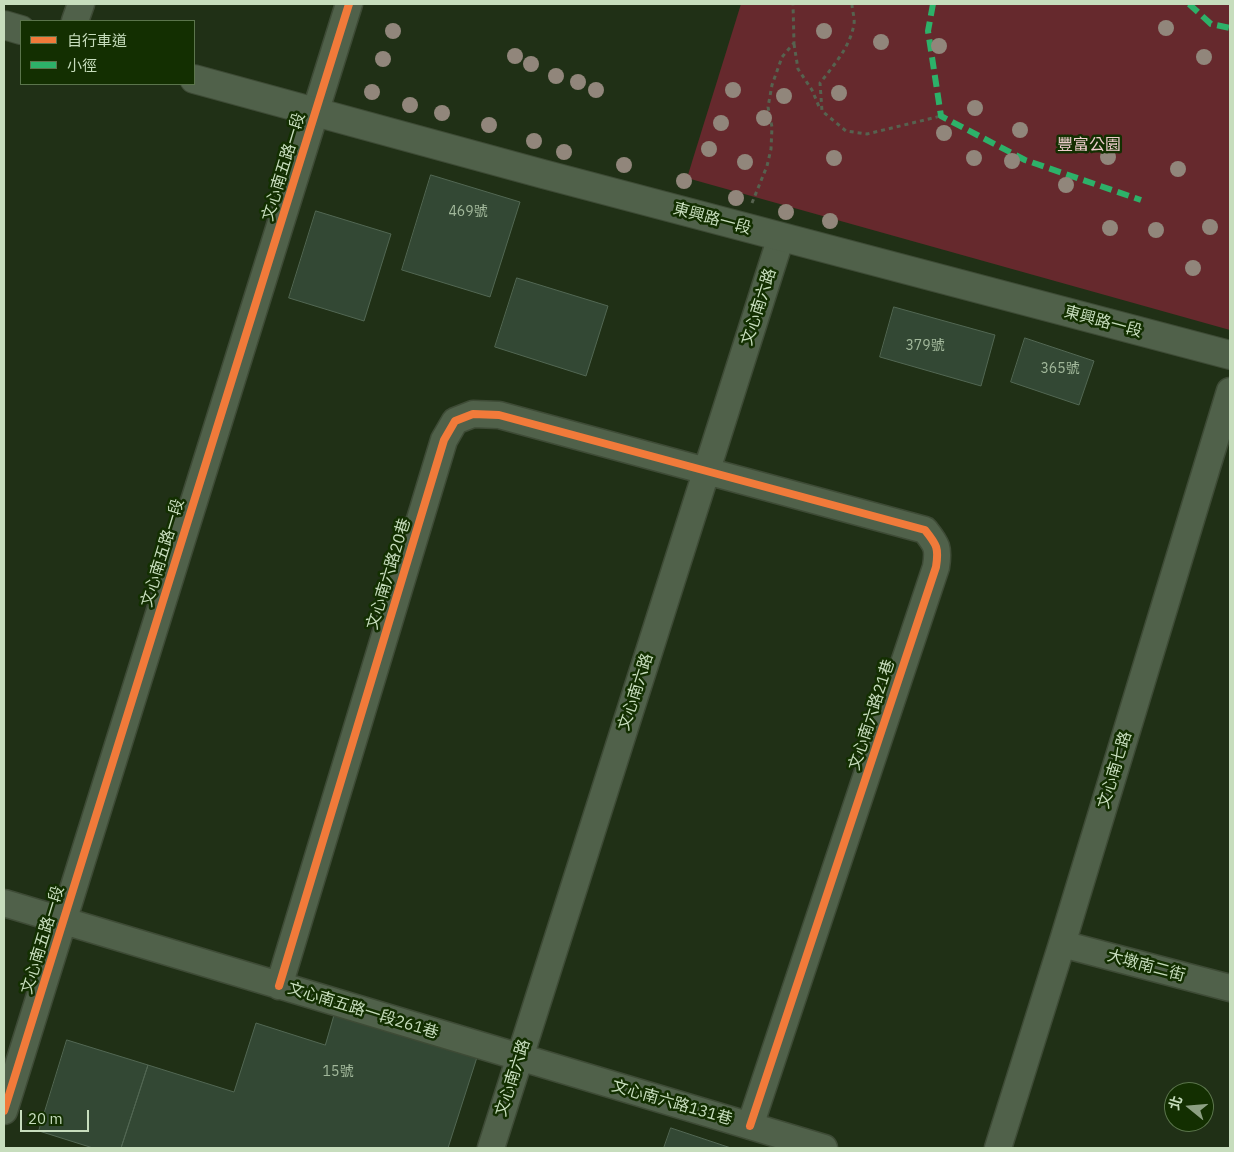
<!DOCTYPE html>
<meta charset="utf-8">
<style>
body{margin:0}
#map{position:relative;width:1234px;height:1152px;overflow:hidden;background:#203016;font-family:"IBM Plex Sans","Noto Sans TC",sans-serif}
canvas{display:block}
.frame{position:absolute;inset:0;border:5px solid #c7ddbd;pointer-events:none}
.legend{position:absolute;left:20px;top:20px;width:175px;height:65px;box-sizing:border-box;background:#132f01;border:1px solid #5b754c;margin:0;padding:6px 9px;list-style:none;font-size:15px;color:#c7ddbd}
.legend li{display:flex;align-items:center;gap:10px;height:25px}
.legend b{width:25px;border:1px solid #5b754c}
.north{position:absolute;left:1164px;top:1082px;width:50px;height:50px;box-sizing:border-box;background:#132f01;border:1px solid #5b754c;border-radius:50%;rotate:287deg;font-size:14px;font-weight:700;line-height:20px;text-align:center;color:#c7ddbd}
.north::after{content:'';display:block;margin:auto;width:18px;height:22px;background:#8da083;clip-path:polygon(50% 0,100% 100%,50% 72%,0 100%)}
.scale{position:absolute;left:20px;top:1110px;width:69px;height:22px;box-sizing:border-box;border:2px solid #c7ddbd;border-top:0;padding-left:6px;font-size:15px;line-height:18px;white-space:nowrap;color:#c7ddbd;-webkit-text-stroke:4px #132f01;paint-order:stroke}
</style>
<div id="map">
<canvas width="1234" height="1152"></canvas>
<div class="frame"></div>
<ul class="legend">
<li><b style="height:6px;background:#f17a3a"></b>自行車道</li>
<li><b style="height:6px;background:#2db169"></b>小徑</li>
</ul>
<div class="north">北</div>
<div class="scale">20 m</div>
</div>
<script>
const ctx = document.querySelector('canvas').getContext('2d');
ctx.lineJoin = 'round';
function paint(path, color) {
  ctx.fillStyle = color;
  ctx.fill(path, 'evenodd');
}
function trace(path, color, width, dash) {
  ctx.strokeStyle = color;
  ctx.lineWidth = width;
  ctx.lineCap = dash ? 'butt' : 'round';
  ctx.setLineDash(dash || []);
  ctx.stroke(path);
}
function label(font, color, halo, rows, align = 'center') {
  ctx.font = font + ' "IBM Plex Sans","Noto Sans TC",sans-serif';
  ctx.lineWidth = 5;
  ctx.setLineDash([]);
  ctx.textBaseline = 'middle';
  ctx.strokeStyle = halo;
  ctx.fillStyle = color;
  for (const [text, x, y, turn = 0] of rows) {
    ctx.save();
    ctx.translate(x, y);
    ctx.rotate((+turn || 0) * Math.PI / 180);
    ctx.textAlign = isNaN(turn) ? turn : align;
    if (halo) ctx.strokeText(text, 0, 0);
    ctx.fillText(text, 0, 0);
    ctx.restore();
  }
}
paint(new Path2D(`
 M 741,4 L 1230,4 L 1230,330 L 687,178 Z`), '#66292d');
const building = new Path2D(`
 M 431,175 L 520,202 L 490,297 L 402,270 Z
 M 316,211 L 391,234 L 364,321 L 289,298 Z
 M 517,278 L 608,306 L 586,376 L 495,347 Z
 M 894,307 L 995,335 L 981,386 L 880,357 Z
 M 1025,338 L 1094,361 L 1079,405 L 1011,382 Z
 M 337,1006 L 479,1051 L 448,1148 L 121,1148 L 148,1065 L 234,1092 L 256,1023 L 325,1045 Z
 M 67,1040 L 148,1065 L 121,1148 L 93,1148 L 39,1131 Z
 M 671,1128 L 731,1148 L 664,1148 Z`);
paint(building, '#334834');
trace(building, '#526753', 1);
const minor = new Path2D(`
 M 75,21 L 81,4
 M 4,903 L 824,1148
 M 1062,944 L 1230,988
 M 279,986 L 444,440 L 455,421 L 473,414 L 499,415 L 925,530 C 937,545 939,548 936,567 L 750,1126
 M 4,1111 L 349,4
 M 491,1148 L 781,237
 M 998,1148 L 1062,944 L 1230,391`);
const tertiary = new Path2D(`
 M 4,25 L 21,30
 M 194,79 L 543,174 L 1230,355`);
trace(minor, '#3e4b36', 29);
trace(tertiary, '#3e4b36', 30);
trace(new Path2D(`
 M 852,4 C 852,11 855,17 854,24 C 850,47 834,65 820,83 L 822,111 L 846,131 L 867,134 L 941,116
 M 794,44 L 798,69 L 812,90 L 820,109
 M 752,203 L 767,166 L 771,149 L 772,127 L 768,107 L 772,85 L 782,57 L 794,43 L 793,4`), '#56624f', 3, [4, 4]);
trace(minor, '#50614a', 26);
trace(tertiary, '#50614a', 28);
trace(new Path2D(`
 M 933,4 L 928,31 L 941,116 L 1025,160 L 1141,200
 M 1189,4 L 1211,24 L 1230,28`), '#2db169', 6, [12, 6]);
trace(new Path2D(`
 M 279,986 L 444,440 L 455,421 L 473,414 L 499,415 L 925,530 C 937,545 939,548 936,567 L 750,1126
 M 4,1111 L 349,4`), '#f17a3a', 8);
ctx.fillStyle = '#91867b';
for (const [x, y] of [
 [1166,28],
 [393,31],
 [824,31],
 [881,42],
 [939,46],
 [515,56],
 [1204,57],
 [383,59],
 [531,64],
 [556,76],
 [578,82],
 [596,90],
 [733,90],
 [372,92],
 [839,93],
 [784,96],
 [410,105],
 [975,108],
 [442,113],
 [764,118],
 [721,123],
 [489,125],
 [1020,130],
 [944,133],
 [534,141],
 [709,149],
 [564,152],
 [1108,157],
 [834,158],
 [974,158],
 [1012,161],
 [745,162],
 [624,165],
 [1178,169],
 [684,181],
 [1066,185],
 [736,198],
 [786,212],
 [830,221],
 [1210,227],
 [1110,228],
 [1156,230],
 [1193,268]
]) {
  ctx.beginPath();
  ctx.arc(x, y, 8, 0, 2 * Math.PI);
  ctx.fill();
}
label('14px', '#a2b89b', null, [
 ["469號",468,212],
 ["379號",925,346],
 ["365號",1060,369],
 ["15號",338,1072]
]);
label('16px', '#eecdcd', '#132f01', [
 ["豐富公園",1089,145]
]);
label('16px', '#c7ddbd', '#132f01', [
 ["文心南五路一段",284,167,-73],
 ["東興路一段",712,219,15],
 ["文心南六路",759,307,-72],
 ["東興路一段",1103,322,15],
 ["文心南五路一段",163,553,-73],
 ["文心南六路20巷",389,574,-73],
 ["文心南六路",636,692,-72],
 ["文心南六路21巷",872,715,-72],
 ["文心南七路",1115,770,-73],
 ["文心南五路一段",43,940,-73],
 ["大墩南二街",1146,966,15],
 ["文心南五路一段261巷",363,1011,17],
 ["文心南六路",513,1078,-72],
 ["文心南六路131巷",672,1103,16]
]);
</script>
